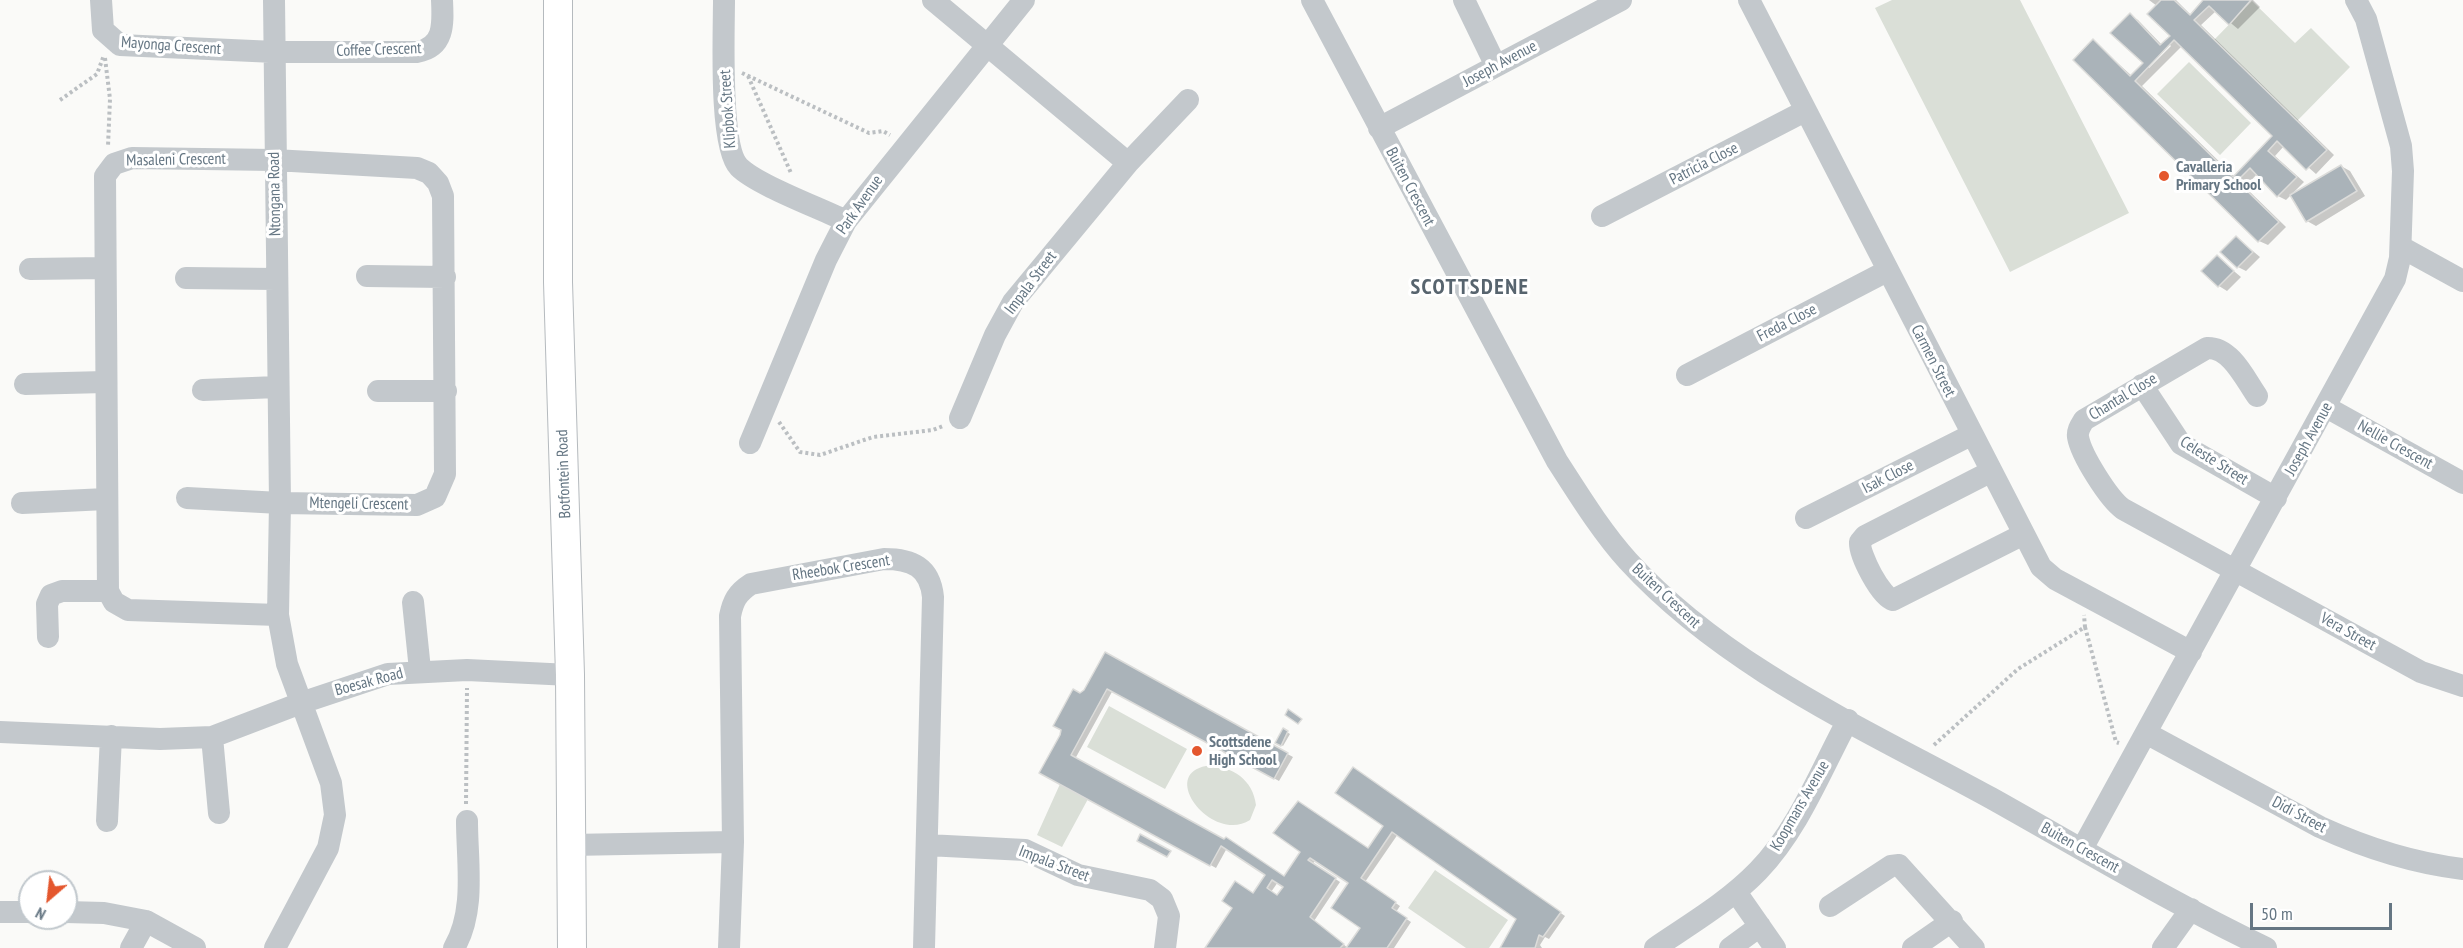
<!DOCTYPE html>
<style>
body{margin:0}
#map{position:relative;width:2463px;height:948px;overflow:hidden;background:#fafaf8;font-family:"PT Sans Narrow",sans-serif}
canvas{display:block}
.north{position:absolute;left:18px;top:870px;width:60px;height:60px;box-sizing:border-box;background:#fff;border:2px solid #c1c8cd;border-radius:50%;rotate:208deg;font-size:16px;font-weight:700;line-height:24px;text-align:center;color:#657683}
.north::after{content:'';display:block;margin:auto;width:21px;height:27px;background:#e4572e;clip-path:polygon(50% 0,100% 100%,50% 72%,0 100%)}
.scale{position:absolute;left:2250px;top:903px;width:142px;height:27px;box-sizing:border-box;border:3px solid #657683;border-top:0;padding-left:8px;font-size:18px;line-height:21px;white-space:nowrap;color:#657683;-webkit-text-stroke:4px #fff;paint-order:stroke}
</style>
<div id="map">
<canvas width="2463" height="948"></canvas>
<div class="north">N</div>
<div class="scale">50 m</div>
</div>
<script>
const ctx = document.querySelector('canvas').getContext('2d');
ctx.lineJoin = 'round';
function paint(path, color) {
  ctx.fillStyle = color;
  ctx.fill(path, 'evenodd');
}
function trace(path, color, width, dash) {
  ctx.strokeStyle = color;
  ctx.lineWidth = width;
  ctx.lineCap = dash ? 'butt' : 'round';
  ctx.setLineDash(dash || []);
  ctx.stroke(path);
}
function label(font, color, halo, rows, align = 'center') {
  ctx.font = font + ' "PT Sans Narrow",sans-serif';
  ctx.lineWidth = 6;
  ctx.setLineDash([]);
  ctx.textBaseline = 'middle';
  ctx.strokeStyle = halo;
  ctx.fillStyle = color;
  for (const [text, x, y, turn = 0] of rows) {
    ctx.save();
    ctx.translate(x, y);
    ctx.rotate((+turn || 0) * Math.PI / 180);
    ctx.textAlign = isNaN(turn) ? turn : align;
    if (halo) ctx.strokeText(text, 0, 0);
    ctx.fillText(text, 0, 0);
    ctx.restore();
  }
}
paint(new Path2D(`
 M 1892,0 L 2020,0 L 2129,213 L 2010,272 L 1875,8 Z
 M 2252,1 L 2295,43 L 2311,28 L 2350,67 L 2297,121 L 2214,40 Z
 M 2189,62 L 2251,123 L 2220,155 L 2157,94 Z
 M 1109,706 L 1187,749 L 1165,789 L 1087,747 Z
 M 1206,766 C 1231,765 1253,779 1256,805 L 1250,820 C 1213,844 1158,775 1206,766 Z
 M 1060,784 L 1088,799 L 1062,847 L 1037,835 Z
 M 1435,870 L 1508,920 L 1489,948 L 1466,948 L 1408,908 Z`), '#dadfd7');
paint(new Path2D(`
 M 2149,0 L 2176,0 L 2192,16 L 2205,0 L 2253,0 L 2260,7 L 2238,29 L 2216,11 L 2201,25 L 2334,155 L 2316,174 L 2284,146 L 2275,156 L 2304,182 L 2286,200 L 2278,196 L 2257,174 L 2245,187 L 2286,227 L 2268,245 L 2259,241 L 2093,41 L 2132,76 L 2145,63 L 2130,15 L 2138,20 L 2162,45 L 2172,36 L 2157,6 ZM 2169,44 L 2171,46 L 2149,68 L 2147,66 ZM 2182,46 L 2274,136 L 2235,177 L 2142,86 Z
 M 2341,166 L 2350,171 L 2365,196 L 2316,226 L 2307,221 Z
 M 2236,237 L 2260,257 L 2246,271 L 2238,267 Z
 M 2217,257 L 2241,277 L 2227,291 L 2219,286 Z
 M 1106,655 L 1293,757 L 1279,781 L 1113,690 L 1075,759 L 1285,878 L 1303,851 L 1369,850 L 1385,826 L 1358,772 L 1565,916 L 1549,939 L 1545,937 L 1540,945 L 1542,948 L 1502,948 L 1518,918 L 1398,834 L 1365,882 L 1400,906 L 1396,912 L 1411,922 L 1394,948 L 1206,948 L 1254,895 L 1267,875 L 1227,848 L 1216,868 L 1041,772 L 1080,695 L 1086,691 ZM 1315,860 L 1350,883 L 1362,927 L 1348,948 L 1314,921 L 1340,882 L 1313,864 ZM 1278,882 L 1285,887 L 1278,897 L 1271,892 Z
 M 1284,730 L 1290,734 L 1283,746 L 1277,742 Z`), '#0003');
const building = new Path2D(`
 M 2161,0 L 2174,0 L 2190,15 L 2203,0 L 2251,0 L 2229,25 L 2209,6 L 2194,20 L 2327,150 L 2306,170 L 2277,141 L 2268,151 L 2297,177 L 2277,197 L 2250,168 L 2237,181 L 2279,222 L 2258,242 L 2073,60 L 2093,39 L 2130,76 L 2143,63 L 2110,33 L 2130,13 L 2160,45 L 2170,36 L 2147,14 ZM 2174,40 L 2272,136 L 2233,177 L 2135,81 Z
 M 2341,165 L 2357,191 L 2306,222 L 2290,195 Z
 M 2236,236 L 2253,252 L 2237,268 L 2220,252 Z
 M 2217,255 L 2234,271 L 2218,287 L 2201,271 Z
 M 1105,652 L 1288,753 L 1274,779 L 1107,689 L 1071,755 L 1224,839 L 1226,837 L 1284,876 L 1300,852 L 1273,833 L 1298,801 L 1368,848 L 1383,826 L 1335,793 L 1353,767 L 1561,912 L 1543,937 L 1539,935 L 1535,948 L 1500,948 L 1516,919 L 1392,832 L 1361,878 L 1396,902 L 1392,908 L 1407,918 L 1387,948 L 1346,948 L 1360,928 L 1331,908 L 1348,883 L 1310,858 L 1308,860 L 1336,878 L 1310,917 L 1344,944 L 1340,948 L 1205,948 L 1232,908 L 1222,901 L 1235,881 L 1253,893 L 1265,875 L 1221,846 L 1210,866 L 1039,773 L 1060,735 L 1061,730 L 1053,726 L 1073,689 L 1080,693 L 1084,690 ZM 1272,880 L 1283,887 L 1277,895 L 1267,888 Z
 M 1288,709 L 1302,719 L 1298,724 L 1285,715 Z
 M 1283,728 L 1288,731 L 1281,746 L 1275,743 Z
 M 1140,834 L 1171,851 L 1167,857 L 1137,841 Z`);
paint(building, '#aab3b9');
trace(building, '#dcdcda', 1.5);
const major = new Path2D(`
 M 558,0 L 558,282 L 570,675 L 572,948`);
trace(major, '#b5babe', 30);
trace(new Path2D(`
 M 105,58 L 110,99 L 108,146
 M 742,73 L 869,133 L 883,131 L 890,135
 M 748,76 L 791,173
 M 60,100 L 97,74 L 104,55
 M 779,422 L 800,452 L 820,455 L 873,437 L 933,430 L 943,426
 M 2085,627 L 2116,742 L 2119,743
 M 1934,745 L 2018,669 L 2085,627 L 2084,615
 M 466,804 L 467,688`), '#bbbfc2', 4, [3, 3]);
trace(new Path2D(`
 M 101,0 L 103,30 L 120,45 L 275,52 L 417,52 C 445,47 443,23 442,0
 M 274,0 L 280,503 L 278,615 L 287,664 L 331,783 L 335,815 L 328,848 L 275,948
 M 724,0 C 724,33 719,147 739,167 C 757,185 820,208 846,221
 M 933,0 L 1128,163
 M 1312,0 L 1557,461 C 1579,495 1601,531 1628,561 C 1726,668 1865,729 1991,798 C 2082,849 2172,903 2266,948
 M 1464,0 L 1496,66
 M 1749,0 L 2041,567 L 2055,579 L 2191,652
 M 1379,128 L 1621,0
 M 1602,216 L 1805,111
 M 2401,247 L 2463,281
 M 30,269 L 104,268
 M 367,276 L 445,277
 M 186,278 L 276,279
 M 1687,375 L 1887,271
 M 25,384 L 105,382
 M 2142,385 L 2181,444 L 2276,498
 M 203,390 L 277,387
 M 378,391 L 446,391
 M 2257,396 C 2245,379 2231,347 2207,348 L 2084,420 C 2081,425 2077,430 2078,437 C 2081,455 2109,499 2123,509 L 2421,672 L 2463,686
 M 2326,407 L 2463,483
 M 960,418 L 995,335 L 1013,302 L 1128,163 L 1188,100
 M 750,443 L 826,260 L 846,221 L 1024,0
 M 1990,472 L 1865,536 L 1860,542 C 1859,555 1881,597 1893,600 L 2022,535
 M 187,498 L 280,503 L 417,505 L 435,497 L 445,474 L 443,196 L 438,183 L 429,173 L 417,168 L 274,160 L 132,158 L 114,164 L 105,176 L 108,591 L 114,602 L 128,610 L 278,615
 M 22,503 L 106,499
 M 1806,518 L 1971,435
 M 413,602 L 420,670
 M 48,637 L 47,604 L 51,595 L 62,591 L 108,591
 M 0,732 L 160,739 L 212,737 L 301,703 L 388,674 L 467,670 L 570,675
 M 2146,733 L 2320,827 C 2366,848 2412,863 2463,869
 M 212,737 L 219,813
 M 107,821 L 111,736
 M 570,845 L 733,842
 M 927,845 L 1025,850 L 1078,875 L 1150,890 L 1162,899 L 1169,916 L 1165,948
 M 2082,849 L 2395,279 L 2400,258 L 2403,171 L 2401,146 L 2366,19 L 2356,0
 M 1736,892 L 1775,948
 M 1830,906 L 1891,866 L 1899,865 L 1974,948
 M 0,912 L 30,912
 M 66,912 L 104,913 L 146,921 L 195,948
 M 131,948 L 146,921
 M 454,948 C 476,911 467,862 467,821
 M 729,948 L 733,842 L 730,616 C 733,601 737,593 751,584 L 884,559 C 912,559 930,567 933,597 L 924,948
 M 1655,948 C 1690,924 1728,902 1758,871 C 1798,830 1821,770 1848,720
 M 1730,948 L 1760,926
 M 1913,948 L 1952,921
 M 2163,948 L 2191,909`), '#c3c8cc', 22);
trace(major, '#fff', 28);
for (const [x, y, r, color] of [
 [2164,176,6,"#e4572e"],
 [1197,751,6,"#e4572e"]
]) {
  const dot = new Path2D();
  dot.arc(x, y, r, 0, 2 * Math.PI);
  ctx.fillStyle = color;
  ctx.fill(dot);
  trace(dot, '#fff', 2);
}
label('16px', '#657683', '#fff', [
 ["Mayonga Crescent",171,46,4],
 ["Coffee Crescent",379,50,-2],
 ["Joseph Avenue",1500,64,-28],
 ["Klipbok Street",728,109,-94],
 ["Masaleni Crescent",176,160,-1],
 ["Patricia Close",1704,164,-27],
 ["Buiten Crescent",1410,187,62],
 ["Ntongana Road",275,194,-91],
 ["Park Avenue",860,205,-55],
 ["Impala Street",1031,283,-53],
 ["Freda Close",1787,323,-27],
 ["Carmen Street",1933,361,63],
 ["Chantal Close",2123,397,-31],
 ["Joseph Avenue",2309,439,-61],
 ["Nellie Crescent",2395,445,29],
 ["Celeste Street",2214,461,32],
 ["Botfontein Road",564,474,-92],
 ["Isak Close",1888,477,-27],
 ["Mtengeli Crescent",359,504,1],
 ["Rheebok Crescent",841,568,-9],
 ["Buiten Crescent",1666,596,43],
 ["Vera Street",2348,632,29],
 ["Boesak Road",369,682,-15],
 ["Koopmans Avenue",1800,806,-60],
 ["Didi Street",2299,815,28],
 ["Buiten Crescent",2080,848,29],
 ["Impala Street",1054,864,21]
]);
label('bold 16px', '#657683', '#fff', [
 ["Cavalleria",2176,167],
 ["Primary School",2176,185],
 ["Scottsdene",1209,742],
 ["High School",1209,760]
], 'left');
ctx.letterSpacing = '1.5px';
label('bold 22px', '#57646e', '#fff', [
 ["SCOTTSDENE",1470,288]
]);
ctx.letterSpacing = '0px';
</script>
